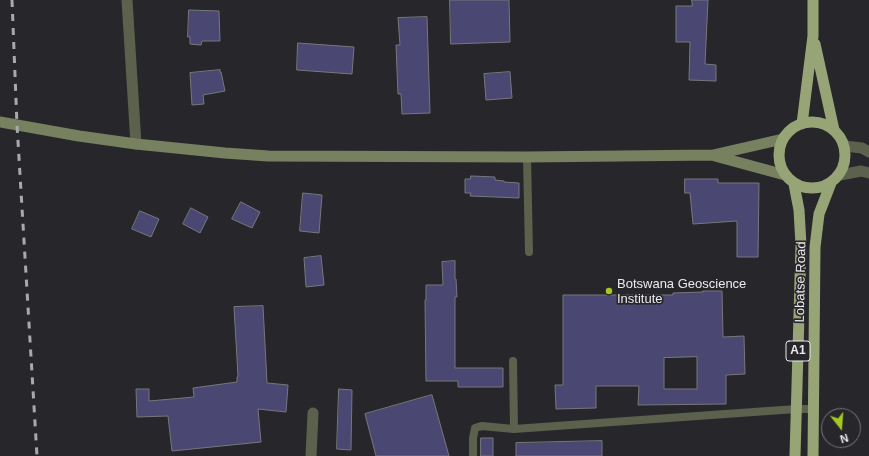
<!DOCTYPE html>
<style>
body{margin:0}
#map{position:relative;width:869px;height:456px;overflow:hidden;background:#27272b;font-family:Arial,sans-serif}
canvas{display:block}
.north{position:absolute;left:821px;top:408px;width:40px;height:40px;box-sizing:border-box;background:#27272b;border:1px solid #757579;border-radius:50%;rotate:163deg;font-size:11px;font-weight:700;line-height:16px;text-align:center;color:#ebebee}
.north::after{content:'';display:block;margin:auto;width:14px;height:18px;background:#a6c820;clip-path:polygon(50% 0,100% 100%,50% 72%,0 100%)}
</style>
<div id="map">
<canvas width="869" height="456"></canvas>
<div class="north">N</div>
</div>
<script>
const ctx = document.querySelector('canvas').getContext('2d');
ctx.lineJoin = 'round';
function paint(path, color) {
  ctx.fillStyle = color;
  ctx.fill(path, 'evenodd');
}
function trace(path, color, width, dash) {
  ctx.strokeStyle = color;
  ctx.lineWidth = width;
  ctx.lineCap = dash ? 'butt' : 'round';
  ctx.setLineDash(dash || []);
  ctx.stroke(path);
}
function label(font, color, halo, rows, align = 'center') {
  ctx.font = font + ' Arial,sans-serif';
  ctx.lineWidth = 3.5;
  ctx.setLineDash([]);
  ctx.textBaseline = 'middle';
  ctx.strokeStyle = halo;
  ctx.fillStyle = color;
  for (const [text, x, y, turn = 0] of rows) {
    ctx.save();
    ctx.translate(x, y);
    ctx.rotate((+turn || 0) * Math.PI / 180);
    ctx.textAlign = isNaN(turn) ? turn : align;
    if (halo) ctx.strokeText(text, 0, 0);
    ctx.fillText(text, 0, 0);
    ctx.restore();
  }
}
const building = new Path2D(`
 M 450,0 L 509,0 L 510,42 L 451,44 Z
 M 692,0 L 708,0 L 705,64 L 716,65 L 716,81 L 689,80 L 690,42 L 676,42 L 676,6 L 692,6 Z
 M 189,10 L 219,11 L 220,41 L 202,41 L 201,45 L 190,44 L 190,37 L 188,37 Z
 M 427,17 L 430,113 L 402,114 L 401,94 L 398,94 L 396,45 L 400,45 L 398,18 Z
 M 298,43 L 354,47 L 352,74 L 297,70 Z
 M 220,70 L 220,72 L 221,72 L 225,91 L 203,95 L 204,104 L 192,105 L 190,73 Z
 M 510,72 L 512,98 L 486,100 L 484,74 Z
 M 471,176 L 495,177 L 495,180 L 504,181 L 504,182 L 519,183 L 519,198 L 470,196 L 471,193 L 465,193 L 465,179 L 470,179 Z
 M 685,179 L 718,179 L 718,183 L 759,183 L 758,257 L 737,257 L 737,221 L 693,224 L 690,193 L 685,193 Z
 M 303,193 L 322,195 L 319,233 L 300,231 Z
 M 241,202 L 260,212 L 252,228 L 232,219 Z
 M 191,208 L 208,217 L 200,233 L 183,224 Z
 M 140,211 L 159,219 L 151,237 L 132,229 Z
 M 321,256 L 324,285 L 306,287 L 304,258 Z
 M 455,261 L 455,279 L 456,279 L 457,297 L 455,297 L 455,368 L 503,368 L 503,387 L 458,387 L 458,381 L 426,381 L 425,300 L 426,300 L 426,285 L 443,285 L 442,262 Z
 M 703,291 L 722,291 L 723,337 L 744,336 L 745,374 L 726,375 L 726,404 L 638,405 L 639,386 L 596,386 L 596,408 L 556,409 L 555,385 L 563,385 L 563,295 L 673,295 L 673,293 L 703,292 ZM 697,357 L 697,389 L 664,389 L 664,358 Z
 M 263,306 L 267,383 L 288,385 L 286,412 L 258,409 L 261,442 L 172,451 L 168,416 L 137,417 L 136,389 L 149,389 L 149,401 L 194,397 L 193,388 L 237,382 L 237,377 L 238,376 L 234,307 Z
 M 339,389 L 352,390 L 351,450 L 337,449 Z
 M 432,395 L 449,456 L 376,456 L 365,414 Z
 M 481,438 L 493,438 L 493,456 L 481,456 Z
 M 602,441 L 602,456 L 516,456 L 516,443 Z`);
paint(building, '#4a4773');
trace(building, '#77777c', 1);
trace(new Path2D(`
 M 527,157 L 529,252
 M 513,361 L 514,429 L 796,409 L 814,409
 M 473,456 L 473,438 L 475,428 L 478,427 L 482,426 L 514,429`), '#5b614c', 8);
trace(new Path2D(`
 M 127,0 L 136,144
 M 845,146 L 862,148 L 869,152
 M 840,175 L 861,171 L 869,173
 M 311,456 L 313,413`), '#5b614c', 11);
trace(new Path2D(`
 M 0,122 L 79,136 L 136,144 L 225,153 L 268,156 L 527,157 L 713,155 L 783,139
 M 715,156 L 785,175`), '#778160', 11);
trace(new Path2D(`
 M 815,44 L 834,130
 M779 155a33 33 0 1 1 66 0a33 33 0 1 1-66 0Z
 M 802,124 L 813,36 L 813,0
 M 794,184 L 799,210 L 801,245 L 795,456
 M 813,456 L 815,247 L 819,214 L 831,183`), '#97a576', 11);
trace(new Path2D(`
 M 12,0 L 17,125 L 37,456`), '#a9a9ac', 3, [7, 7]);
for (const [x, y, r, color] of [
 [609,291,4,"#a6c820"]
]) {
  const dot = new Path2D();
  dot.arc(x, y, r, 0, 2 * Math.PI);
  ctx.fillStyle = color;
  ctx.fill(dot);
  trace(dot, '#27272b', 1.5);
}
for (const [x, y, w] of [
 [798,351,24]
]) {
  const box = new Path2D();
  box.roundRect(x - w / 2, y - 10, w, 20, 3);
  ctx.fillStyle = '#27272b';
  ctx.fill(box);
  trace(box, '#ebebee', 1);
}
label('bold 12px', '#ebebee', null, [
 ["A1",798,351]
]);
label('13px', '#ebebee', '#27272b', [
 ["Lobatse Road",801,282,-89]
]);
label('13px', '#ebebee', '#27272b', [
 ["Botswana Geoscience",617,284],
 ["Institute",617,299]
], 'left');
</script>
